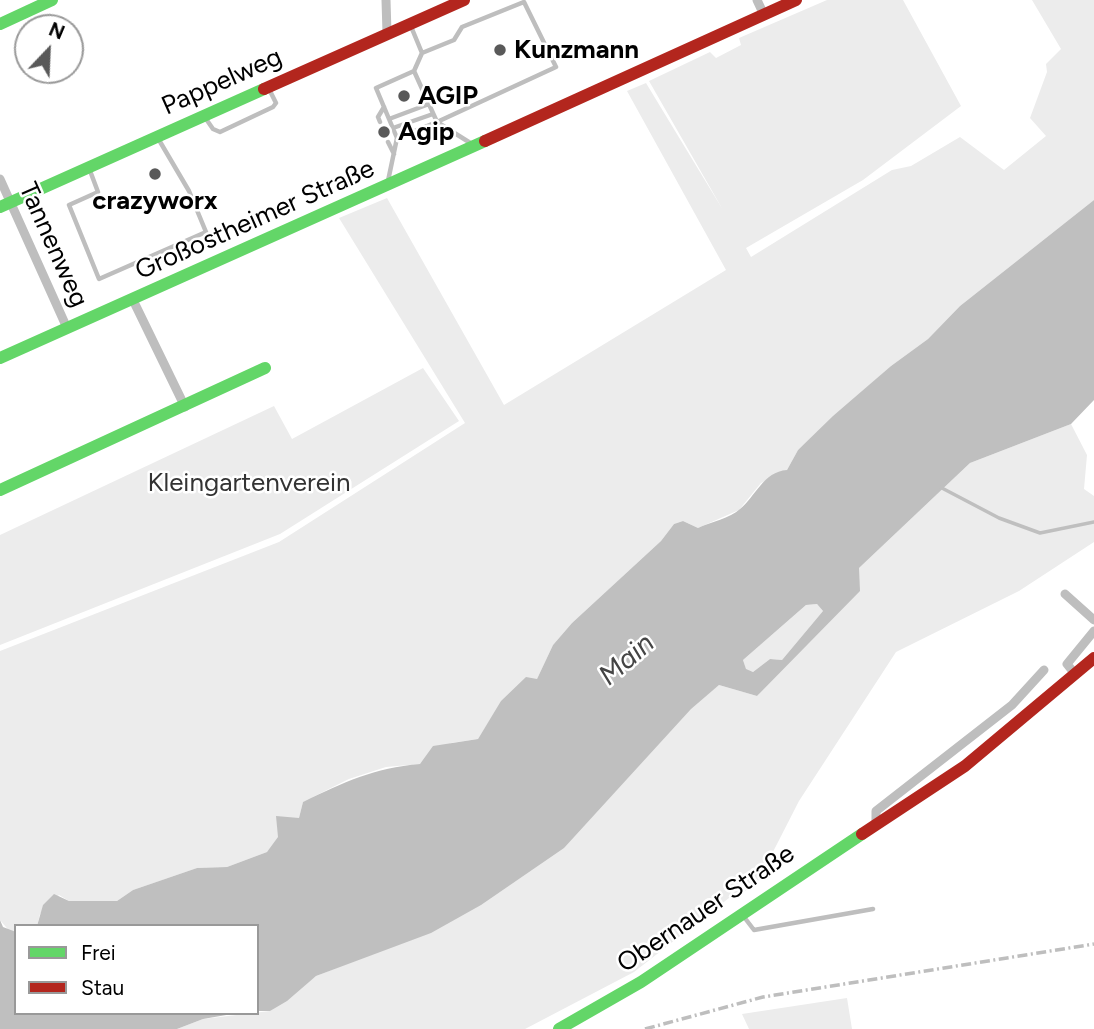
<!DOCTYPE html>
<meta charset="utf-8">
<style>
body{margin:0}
#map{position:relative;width:1094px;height:1029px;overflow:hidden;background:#fff;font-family:Figtree,sans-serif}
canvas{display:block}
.legend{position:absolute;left:14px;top:924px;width:245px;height:91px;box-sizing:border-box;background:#fff;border:2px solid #999;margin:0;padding:9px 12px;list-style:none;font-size:21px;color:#000}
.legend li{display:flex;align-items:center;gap:14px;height:35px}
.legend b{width:35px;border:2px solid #999}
.north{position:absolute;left:14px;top:14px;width:70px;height:70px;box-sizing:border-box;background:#fff;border:2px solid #999;border-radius:50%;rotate:23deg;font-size:19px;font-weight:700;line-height:28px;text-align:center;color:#000}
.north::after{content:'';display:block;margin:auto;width:24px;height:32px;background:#595959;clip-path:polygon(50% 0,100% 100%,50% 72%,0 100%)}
</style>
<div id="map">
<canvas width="1094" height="1029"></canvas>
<ul class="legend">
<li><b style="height:9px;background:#63d668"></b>Frei</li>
<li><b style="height:9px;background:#b3261e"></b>Stau</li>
</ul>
<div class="north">N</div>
</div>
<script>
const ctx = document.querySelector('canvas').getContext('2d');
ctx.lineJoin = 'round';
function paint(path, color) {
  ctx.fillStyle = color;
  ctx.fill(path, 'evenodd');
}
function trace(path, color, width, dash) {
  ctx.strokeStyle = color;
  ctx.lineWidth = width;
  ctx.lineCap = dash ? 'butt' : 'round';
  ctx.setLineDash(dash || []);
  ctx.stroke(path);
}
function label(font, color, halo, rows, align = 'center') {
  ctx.font = font + ' Figtree,sans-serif';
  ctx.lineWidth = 5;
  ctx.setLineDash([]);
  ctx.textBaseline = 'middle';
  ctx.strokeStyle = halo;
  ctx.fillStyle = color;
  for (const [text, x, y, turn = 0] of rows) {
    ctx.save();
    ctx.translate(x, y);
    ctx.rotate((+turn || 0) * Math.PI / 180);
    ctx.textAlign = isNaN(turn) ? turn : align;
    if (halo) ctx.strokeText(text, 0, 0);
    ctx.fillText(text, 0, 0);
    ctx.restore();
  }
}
paint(new Path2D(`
 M 827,0 L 903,0 L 961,106 L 863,180 L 746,248 L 751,257 L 892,170 L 911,166 L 960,137 L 1004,170 L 1046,136 L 1030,118 L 1047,72 L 1046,64 L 1061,49 L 1032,0 L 1094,0 L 1094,200 L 960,306 L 928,339 L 891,366 L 798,450 L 787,470 L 761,483 L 739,510 L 698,528 L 683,521 L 674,524 L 661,541 L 572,623 L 553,645 L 537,679 L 502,701 L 478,739 L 451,743 L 420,764 L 386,767 L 349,779 L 303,802 L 299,818 L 267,852 L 227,867 L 197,868 L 133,890 L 117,901 L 69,901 L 59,895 L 40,914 L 37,926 L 16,926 L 16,932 L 11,933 L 0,920 L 0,651 L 279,542 L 465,423 L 339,218 L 387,198 L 504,405 L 726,270 L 627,91 L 646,83 L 723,210 L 649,81 L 710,52 L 716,58 L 741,45 L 739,38 Z
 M 423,368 L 459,421 L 280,534 L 0,645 L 0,535 L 274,406 L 292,439 Z
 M 1071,424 L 1087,455 L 1084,489 L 1094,496 L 1094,542 L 1019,591 L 896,652 L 799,801 L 755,887 L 729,898 L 634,972 L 525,1029 L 177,1029 L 203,1019 L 270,1011 L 316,976 L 392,946 L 719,685 L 757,696 L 859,568 L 970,463 Z
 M 817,604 L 823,611 L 782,660 L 770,659 L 753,672 L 746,670 L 743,660 L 806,605 Z
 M 847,998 L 852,1029 L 749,1029 L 742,1014 Z`), '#ececec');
paint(new Path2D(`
 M 1094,200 L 1094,400 L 1071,424 L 970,463 L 859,568 L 860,591 L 757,696 L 719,685 L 691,709 L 564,848 L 481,905 L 431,933 L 316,976 L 287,1001 L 270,1011 L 257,1011 L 257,926 L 37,926 L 43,905 L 54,894 L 69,901 L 117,901 L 133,890 L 197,868 L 227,867 L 267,852 L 278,837 L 276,816 L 299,818 L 303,802 C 344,782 374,768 420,764 L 433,746 L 478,739 L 501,701 L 526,677 L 537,679 L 553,645 L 572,623 L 661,541 L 674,524 L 683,521 L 698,528 C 711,522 730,518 740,509 C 756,496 763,472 787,470 L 798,450 L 833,416 L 891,366 L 928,339 L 960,306 ZM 817,604 L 823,611 L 782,660 L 770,659 L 753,672 L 746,669 L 743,660 L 806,605 Z
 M 0,920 L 3,927 L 16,932 L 16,1013 L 238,1013 L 203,1019 L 177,1029 L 0,1029 Z`), '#bfbfbf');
trace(new Path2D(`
 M 940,487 L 999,518 L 1040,533 L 1094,522`), '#bfbfbf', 3.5);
trace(new Path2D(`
 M 414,71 L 422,53
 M 204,116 L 213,129 L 220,132 L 273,107 L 276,103 L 269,89
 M 389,119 L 429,104
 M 380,122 L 378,117 L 384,107
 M 393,128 L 433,114
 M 397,138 L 437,122 L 472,144
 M 388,142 L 394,154
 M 89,168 L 98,192 L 69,205 L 99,279 L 206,232 L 189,191 L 159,140
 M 388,181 L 397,138 L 376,88 L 414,71 L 437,122 L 556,67 L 524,2 L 462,27 L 454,40 L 422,53 L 410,24
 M 741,913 L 754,930 L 873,909`), '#bebebe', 4.5);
trace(new Path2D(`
 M 386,0 L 387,33
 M 757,0 L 764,15
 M 0,179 L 67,328
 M 133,300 L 185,407
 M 1065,594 L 1094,620
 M 1075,674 L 1067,664 L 1094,631
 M 876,824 L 876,811 L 1012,705 L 1044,670`), '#bebebe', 9);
trace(new Path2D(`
 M 0,24 L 52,0
 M 0,207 L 264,89
 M 0,358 L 485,141
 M 0,490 L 265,368
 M 559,1029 L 641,982 L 862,834`), '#63d668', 12);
trace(new Path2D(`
 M 264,89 L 464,0
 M 485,141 L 796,0
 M 862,834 L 965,766 L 1094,658`), '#b3261e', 12);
trace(new Path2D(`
 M 645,1029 L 763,997 L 1094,944`), '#bebebe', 3.5, [10, 3.5, 2, 3.5]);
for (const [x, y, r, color] of [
 [500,50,7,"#595959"],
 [404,96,7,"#595959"],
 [384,132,7,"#595959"],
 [155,174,7,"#595959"]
]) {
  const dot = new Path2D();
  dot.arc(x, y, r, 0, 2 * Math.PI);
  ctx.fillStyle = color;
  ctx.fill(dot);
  trace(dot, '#fff', 2.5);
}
label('bold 26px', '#000', '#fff', [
 ["Kunzmann",514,50],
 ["AGIP",418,96],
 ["Agip",398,132],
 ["crazyworx",155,201,"center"]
], 'left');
label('26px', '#000', '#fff', [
 ["Pappelweg",222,82,-24],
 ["Großostheimer Straße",255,220,-24],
 ["Tannenweg",53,245,66],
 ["Obernauer Straße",706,909,-34]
]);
label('26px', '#333', '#fff', [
 ["Kleingartenverein",249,483]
]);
label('italic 28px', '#444', '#fff', [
 ["Main",627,660,-41]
]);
</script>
